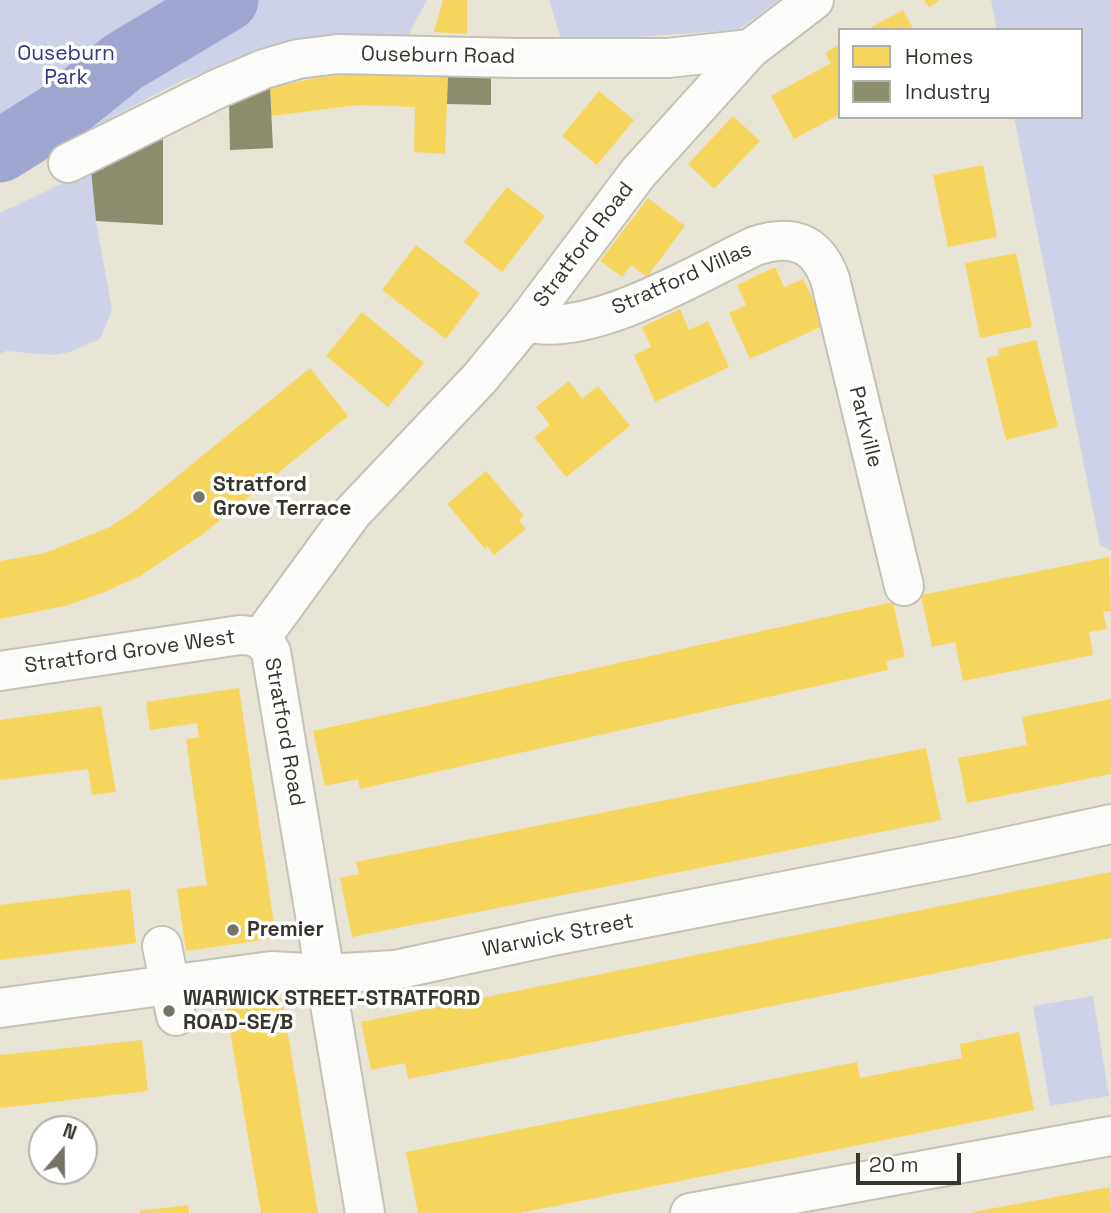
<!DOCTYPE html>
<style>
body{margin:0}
#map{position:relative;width:1111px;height:1213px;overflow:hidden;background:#e7e4d5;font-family:"Space Grotesk",sans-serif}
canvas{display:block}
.legend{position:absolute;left:838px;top:28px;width:245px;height:91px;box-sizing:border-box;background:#fff;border:2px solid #afafab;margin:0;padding:9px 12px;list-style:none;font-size:21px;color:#38362c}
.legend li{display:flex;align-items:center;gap:14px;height:35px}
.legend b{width:35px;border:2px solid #afafab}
.north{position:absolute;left:28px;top:1115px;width:70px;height:70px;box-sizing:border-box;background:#fff;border:2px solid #afafab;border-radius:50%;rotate:20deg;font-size:19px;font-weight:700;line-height:28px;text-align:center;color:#38362c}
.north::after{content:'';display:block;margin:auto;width:24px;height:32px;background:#757367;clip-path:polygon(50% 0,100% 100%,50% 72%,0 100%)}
.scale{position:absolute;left:856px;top:1153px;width:105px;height:32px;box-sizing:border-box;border:4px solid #38362c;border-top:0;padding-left:9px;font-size:21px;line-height:24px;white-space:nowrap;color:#38362c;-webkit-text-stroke:5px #fff;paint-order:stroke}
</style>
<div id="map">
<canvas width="1111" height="1213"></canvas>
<ul class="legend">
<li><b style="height:19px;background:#f6d55c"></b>Homes</li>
<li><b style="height:19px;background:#8c8c6e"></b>Industry</li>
</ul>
<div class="north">N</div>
<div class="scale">20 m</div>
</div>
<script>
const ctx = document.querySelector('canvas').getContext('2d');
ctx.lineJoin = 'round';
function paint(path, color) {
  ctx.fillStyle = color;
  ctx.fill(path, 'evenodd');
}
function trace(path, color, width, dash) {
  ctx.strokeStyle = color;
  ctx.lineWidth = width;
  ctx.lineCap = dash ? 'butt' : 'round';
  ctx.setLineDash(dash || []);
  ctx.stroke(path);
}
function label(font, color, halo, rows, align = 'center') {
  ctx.font = font + ' "Space Grotesk",sans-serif';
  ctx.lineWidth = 7;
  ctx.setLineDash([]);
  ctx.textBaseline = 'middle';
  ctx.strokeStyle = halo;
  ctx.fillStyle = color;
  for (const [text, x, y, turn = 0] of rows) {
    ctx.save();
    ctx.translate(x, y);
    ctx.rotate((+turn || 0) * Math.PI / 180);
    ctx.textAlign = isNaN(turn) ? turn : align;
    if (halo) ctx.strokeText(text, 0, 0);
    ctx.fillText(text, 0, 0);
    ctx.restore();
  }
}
paint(new Path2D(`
 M 0,0 L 427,0 L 406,39 L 272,47 L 183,80 L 0,176 Z
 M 549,0 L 779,0 L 738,30 L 562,42 Z
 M 991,0 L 1111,0 L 1111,551 L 1100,545 L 1014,117 L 1081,117 L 1081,30 L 997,30 Z
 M 91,170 L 96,221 L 112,310 L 100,339 L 70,352 L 53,355 L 6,351 L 0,354 L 0,213 Z
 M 1093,996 L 1109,1096 L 1050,1106 L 1033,1006 Z`), '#cdd2e9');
paint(new Path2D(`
 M 443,0 L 467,0 L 467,34 L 434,32 Z
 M 924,0 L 940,0 L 929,7 Z
 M 903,10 L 914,30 L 866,30 Z
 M 840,44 L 840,114 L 794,139 L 771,96 L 831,63 L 825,53 Z
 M 359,73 L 448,76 L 445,154 L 414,152 L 415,107 L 358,105 L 271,116 L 270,88 L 316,78 Z
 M 599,91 L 634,120 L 597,165 L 562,136 Z
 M 733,116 L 760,141 L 714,189 L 688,164 Z
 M 983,165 L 997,237 L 948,247 L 933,175 Z
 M 507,187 L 545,216 L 502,272 L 464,242 Z
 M 648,198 L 685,226 L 647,277 L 631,265 L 622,277 L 600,261 Z
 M 416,245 L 480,293 L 446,339 L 382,290 Z
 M 1016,253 L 1032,327 L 980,338 L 965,263 Z
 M 775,267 L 784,287 L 803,279 L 825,325 L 750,359 L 729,313 L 746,305 L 737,285 Z
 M 680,309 L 689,330 L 708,321 L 729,367 L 655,402 L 634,355 L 651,347 L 642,327 Z
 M 362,312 L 424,363 L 388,407 L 326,356 Z
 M 1036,340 L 1058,427 L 1006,440 L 986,358 L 999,355 L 998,349 Z
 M 310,368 L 348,416 L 203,534 L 140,576 L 107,591 L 69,605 L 0,619 L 0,561 L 45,553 L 110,527 L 137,509 Z
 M 569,381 L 582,399 L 598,386 L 630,426 L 566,477 L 534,437 L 550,425 L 536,407 Z
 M 486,471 L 524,516 L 519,520 L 526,529 L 494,555 L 487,546 L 485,549 L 447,504 Z
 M 1109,557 L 1111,611 L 1103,612 L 1107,629 L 1089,632 L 1093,655 L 963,681 L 955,642 L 932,647 L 921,595 Z
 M 893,602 L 905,657 L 886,661 L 888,670 L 360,789 L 358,779 L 325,786 L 313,731 Z
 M 239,688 L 276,938 L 186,951 L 177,889 L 207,885 L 186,739 L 199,737 L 197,723 L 150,730 L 146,702 Z
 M 1111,699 L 1111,774 L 967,803 L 958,758 L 1027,745 L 1022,717 Z
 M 101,706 L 116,792 L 92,795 L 88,769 L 0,780 L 0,720 Z
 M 926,748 L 941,820 L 352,937 L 340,878 L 359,874 L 356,862 Z
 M 1111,872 L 1111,938 L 408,1079 L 405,1063 L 371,1070 L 361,1022 Z
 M 130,889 L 136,943 L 0,960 L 0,905 Z
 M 282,998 L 294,1070 L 318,1213 L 261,1213 L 232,1043 L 226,1007 Z
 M 1019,1032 L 1034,1110 L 520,1213 L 418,1213 L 406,1152 L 857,1062 L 860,1078 L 962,1058 L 960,1044 Z
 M 142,1040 L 148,1091 L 0,1108 L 0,1055 Z
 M 1110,1187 L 1111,1213 L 973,1213 L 973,1212 Z
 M 188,1205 L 189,1213 L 140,1213 L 140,1211 Z`), '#f6d55c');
paint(new Path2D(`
 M 448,76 L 491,78 L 491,105 L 447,104 Z
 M 270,88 L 273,148 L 230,150 L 229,102 Z
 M 163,134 L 163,225 L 96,221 L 91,170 Z`), '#8c8c6e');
trace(new Path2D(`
 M 0,151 L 56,116 L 123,62 L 227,0`), '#9ea6d0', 63);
const minor = new Path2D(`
 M 68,163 L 217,89 L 264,69 L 298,59 L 338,54 L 516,58 L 668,58 L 750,49
 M 526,322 C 590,339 696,274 755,246 C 791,234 816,241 830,279 L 904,586
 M 260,639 L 352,513 L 479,379 L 526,322 L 638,173 L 750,49 L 814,0
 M 0,671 L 240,635 C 254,635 264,639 271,652 L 365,1213
 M 162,946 L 176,1016
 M 0,1008 L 271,971 L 325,974 L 395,970 L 553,936 L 964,856 L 1111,824
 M 690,1213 L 1111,1136`);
trace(minor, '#c4c1b6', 42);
trace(minor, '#fbfbf9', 38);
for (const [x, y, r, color] of [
 [199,497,7,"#757367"],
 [233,930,7,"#757367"],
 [169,1011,7,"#757367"]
]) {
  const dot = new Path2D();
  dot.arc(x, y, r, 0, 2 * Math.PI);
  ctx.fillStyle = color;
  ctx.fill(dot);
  trace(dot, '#fff', 2.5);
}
label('21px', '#313685', '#fff', [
 ["Ouseburn",66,54],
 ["Park",66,78]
]);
label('21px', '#38362c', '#fff', [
 ["Ouseburn Road",438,56,1],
 ["Stratford Road",584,245,-53],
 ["Stratford Villas",682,279,-24],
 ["Parkville",865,427,76],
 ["Stratford Grove West",130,652,-8],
 ["Stratford Road",284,732,80],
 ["Warwick Street",558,936,-11]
]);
label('bold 21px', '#38362c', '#fff', [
 ["Stratford",213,485],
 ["Grove Terrace",213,509],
 ["Premier",247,930],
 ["WARWICK STREET-STRATFORD",183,999],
 ["ROAD-SE/B",183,1023]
], 'left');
</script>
